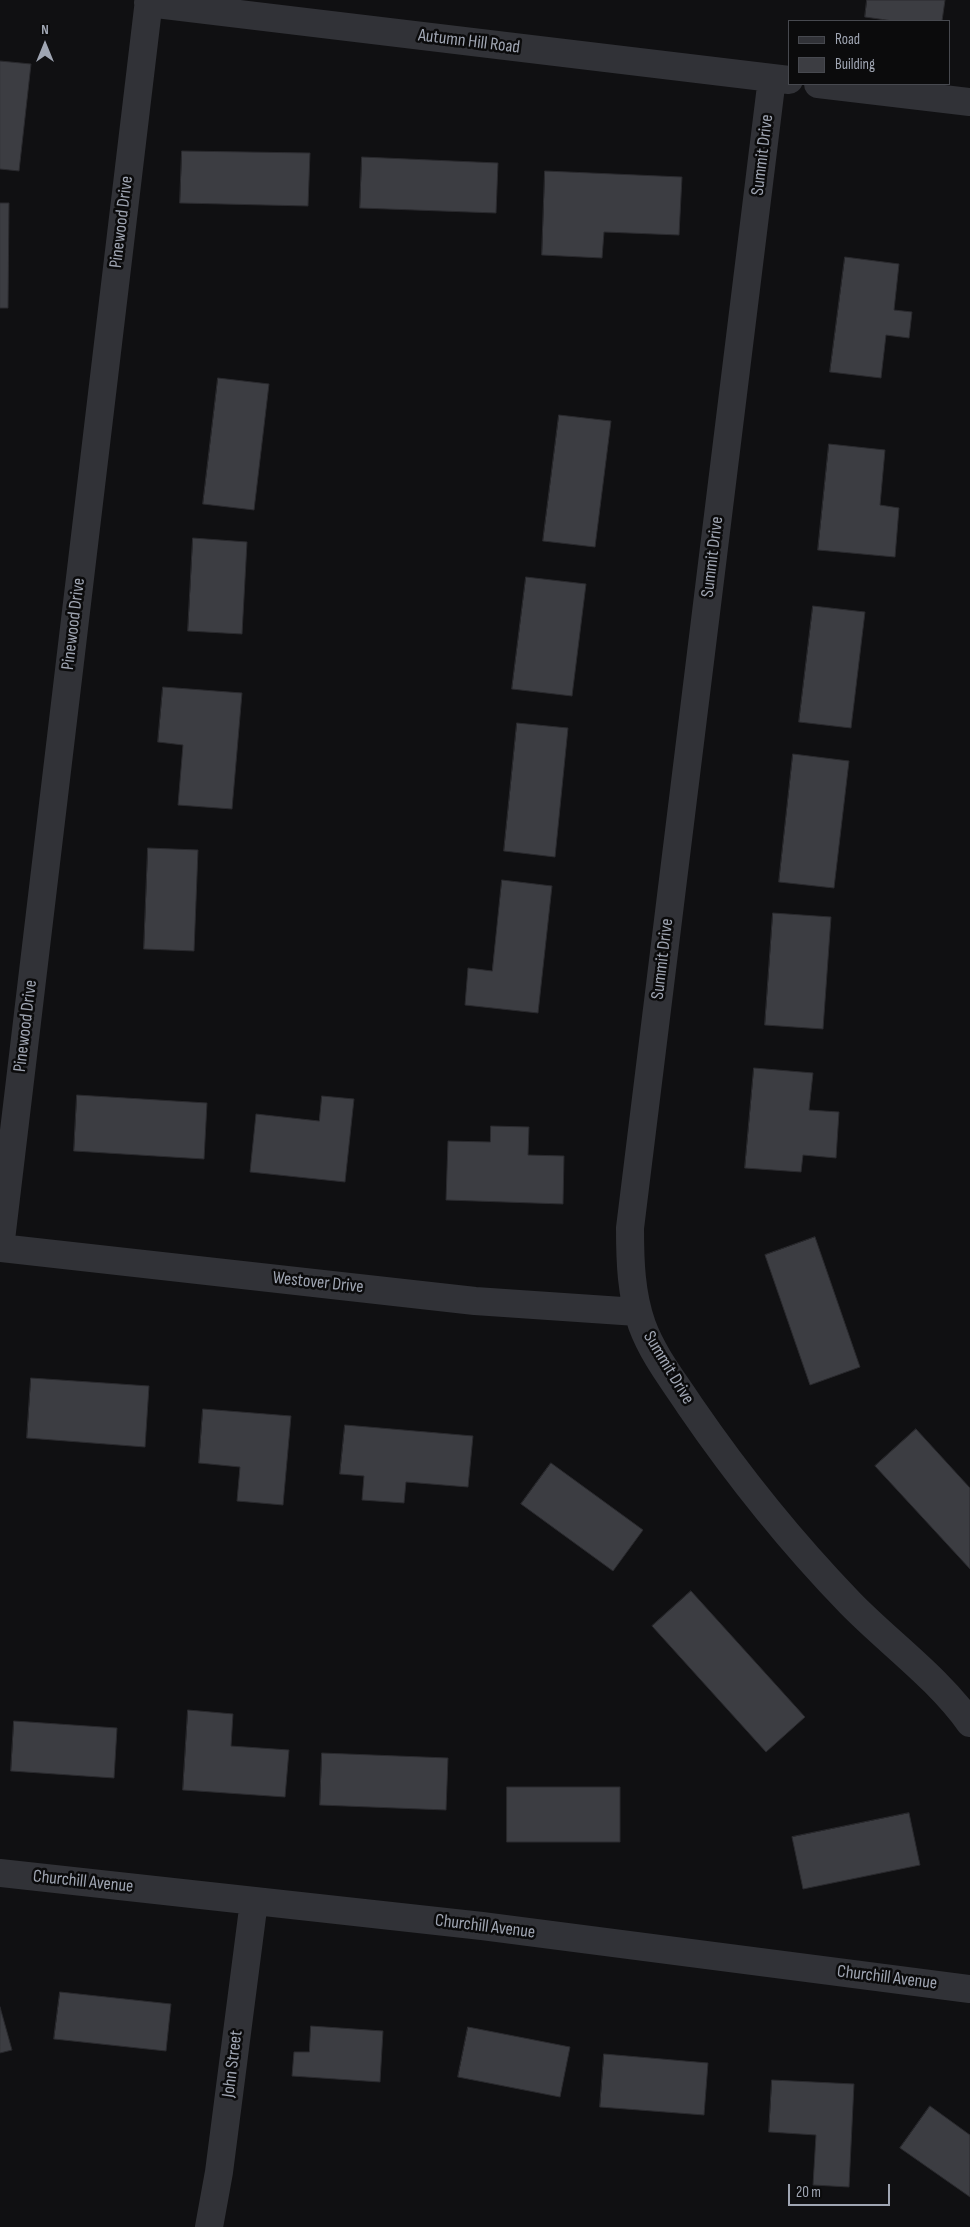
<!DOCTYPE html>
<style>
body{margin:0}
#map{position:relative;width:970px;height:2227px;overflow:hidden;background:#101012;font-family:"Sofia Sans Condensed",sans-serif}
canvas{display:block}
.legend{position:absolute;left:788px;top:20px;width:162px;height:65px;box-sizing:border-box;background:#0b0b0c;border:1px solid #47494f;margin:0;padding:6px 9px;list-style:none;font-size:15px;color:#a0a6b3}
.legend li{display:flex;align-items:center;gap:10px;height:25px}
.legend b{width:25px;border:1px solid #47494f}
.north{position:absolute;left:20px;top:20px;width:50px;height:50px;-webkit-text-stroke:4px #0b0b0c;paint-order:stroke;rotate:0deg;font-size:14px;font-weight:700;line-height:20px;text-align:center;color:#a0a6b3}
.north::after{content:'';display:block;margin:auto;width:18px;height:22px;background:#a0a6b3;clip-path:polygon(50% 0,100% 100%,50% 72%,0 100%)}
.scale{position:absolute;left:788px;top:2184px;width:102px;height:22px;box-sizing:border-box;border:2px solid #a0a6b3;border-top:0;padding-left:6px;font-size:15px;line-height:18px;white-space:nowrap;color:#a0a6b3;-webkit-text-stroke:4px #0b0b0c;paint-order:stroke}
</style>
<div id="map">
<canvas width="970" height="2227"></canvas>
<ul class="legend">
<li><b style="height:6px;background:#313237"></b>Road</li>
<li><b style="height:14px;background:#3c3d42"></b>Building</li>
</ul>
<div class="north">N</div>
<div class="scale">20 m</div>
</div>
<script>
const ctx = document.querySelector('canvas').getContext('2d');
ctx.lineJoin = 'round';
function paint(path, color) {
  ctx.fillStyle = color;
  ctx.fill(path, 'evenodd');
}
function trace(path, color, width, dash) {
  ctx.strokeStyle = color;
  ctx.lineWidth = width;
  ctx.lineCap = dash ? 'butt' : 'round';
  ctx.setLineDash(dash || []);
  ctx.stroke(path);
}
function label(font, color, halo, rows, align = 'center') {
  ctx.font = font + ' "Sofia Sans Condensed",sans-serif';
  ctx.lineWidth = 5;
  ctx.setLineDash([]);
  ctx.textBaseline = 'middle';
  ctx.strokeStyle = halo;
  ctx.fillStyle = color;
  for (const [text, x, y, turn = 0] of rows) {
    ctx.save();
    ctx.translate(x, y);
    ctx.rotate((+turn || 0) * Math.PI / 180);
    ctx.textAlign = isNaN(turn) ? turn : align;
    if (halo) ctx.strokeText(text, 0, 0);
    ctx.fillText(text, 0, 0);
    ctx.restore();
  }
}
const building = new Path2D(`
 M 867,0 L 945,0 L 942,21 L 893,21 L 865,17 Z
 M 0,61 L 31,64 L 19,171 L 0,169 Z
 M 182,151 L 310,153 L 308,206 L 180,203 Z
 M 362,157 L 498,163 L 496,213 L 360,208 Z
 M 545,171 L 682,177 L 679,235 L 604,232 L 602,258 L 542,255 Z
 M 0,203 L 9,203 L 8,308 L 0,308 Z
 M 845,257 L 899,264 L 894,310 L 912,312 L 909,338 L 886,335 L 881,378 L 830,372 Z
 M 218,378 L 269,384 L 254,510 L 203,504 Z
 M 559,415 L 611,421 L 595,547 L 543,541 Z
 M 829,444 L 885,450 L 880,505 L 899,508 L 895,557 L 818,550 Z
 M 193,538 L 247,542 L 242,634 L 188,631 Z
 M 526,577 L 586,584 L 572,696 L 512,689 Z
 M 813,606 L 865,612 L 851,728 L 799,722 Z
 M 163,687 L 242,693 L 232,809 L 178,805 L 183,745 L 158,742 Z
 M 517,723 L 568,728 L 555,857 L 504,851 Z
 M 793,754 L 849,761 L 834,888 L 779,882 Z
 M 148,848 L 198,850 L 194,951 L 144,949 Z
 M 502,880 L 552,886 L 538,1013 L 465,1005 L 468,968 L 492,971 Z
 M 773,913 L 831,917 L 823,1029 L 765,1025 Z
 M 754,1068 L 813,1073 L 809,1110 L 839,1112 L 836,1158 L 803,1155 L 801,1172 L 745,1168 Z
 M 77,1095 L 207,1103 L 204,1159 L 74,1151 Z
 M 322,1096 L 354,1099 L 345,1182 L 250,1172 L 256,1114 L 319,1121 Z
 M 491,1126 L 529,1127 L 528,1155 L 564,1156 L 563,1204 L 446,1200 L 448,1141 L 490,1142 Z
 M 815,1237 L 860,1367 L 810,1385 L 765,1255 Z
 M 31,1378 L 149,1386 L 145,1447 L 27,1438 Z
 M 203,1409 L 291,1416 L 283,1505 L 237,1501 L 240,1467 L 199,1463 Z
 M 345,1425 L 473,1436 L 468,1487 L 406,1482 L 404,1503 L 362,1500 L 364,1476 L 340,1474 Z
 M 916,1429 L 970,1488 L 970,1569 L 875,1466 Z
 M 551,1463 L 643,1530 L 613,1571 L 521,1504 Z
 M 691,1591 L 805,1717 L 766,1752 L 652,1626 Z
 M 188,1710 L 233,1714 L 231,1746 L 289,1750 L 285,1797 L 183,1790 Z
 M 14,1721 L 117,1728 L 114,1778 L 11,1771 Z
 M 322,1753 L 448,1758 L 446,1810 L 320,1805 Z
 M 507,1787 L 620,1787 L 620,1842 L 507,1842 Z
 M 909,1813 L 920,1865 L 803,1889 L 792,1837 Z
 M 60,1992 L 171,2004 L 166,2051 L 54,2039 Z
 M 0,2007 L 12,2050 L 0,2053 Z
 M 311,2026 L 383,2031 L 380,2082 L 292,2076 L 294,2052 L 309,2052 Z
 M 468,2027 L 570,2047 L 560,2097 L 458,2077 Z
 M 604,2054 L 708,2063 L 704,2115 L 600,2107 Z
 M 772,2080 L 854,2084 L 849,2187 L 813,2185 L 816,2135 L 769,2132 Z
 M 930,2106 L 970,2135 L 970,2197 L 900,2148 Z`);
paint(building, '#3c3d42');
trace(building, '#2a2a2e', 1);
trace(new Path2D(`
 M 148,3 L 789,80
 M 772,78 L 630,1228 C 630,1261 631,1294 642,1325 C 653,1355 673,1380 690,1406 C 738,1476 791,1542 850,1603 C 889,1643 937,1677 970,1723
 M 818,84 L 970,102
 M 0,1248 L 149,0
 M 0,1248 L 475,1301 L 637,1312
 M 0,1873 L 482,1926 L 970,1989
 M 209,2227 L 219,2172 L 254,1901`), '#313237', 28);
label('18px', '#a0a6b3', '#0b0b0c', [
 ["Autumn Hill Road",469,42,7],
 ["Summit Drive",763,155,-83],
 ["Pinewood Drive",122,222,-83],
 ["Summit Drive",713,557,-83],
 ["Pinewood Drive",74,624,-83],
 ["Summit Drive",663,959,-83],
 ["Pinewood Drive",26,1026,-83],
 ["Westover Drive",318,1283,6],
 ["Summit Drive",668,1368,59],
 ["Churchill Avenue",83,1882,6],
 ["Churchill Avenue",485,1927,7],
 ["Churchill Avenue",887,1978,7],
 ["John Street",233,2064,-83]
]);
</script>
